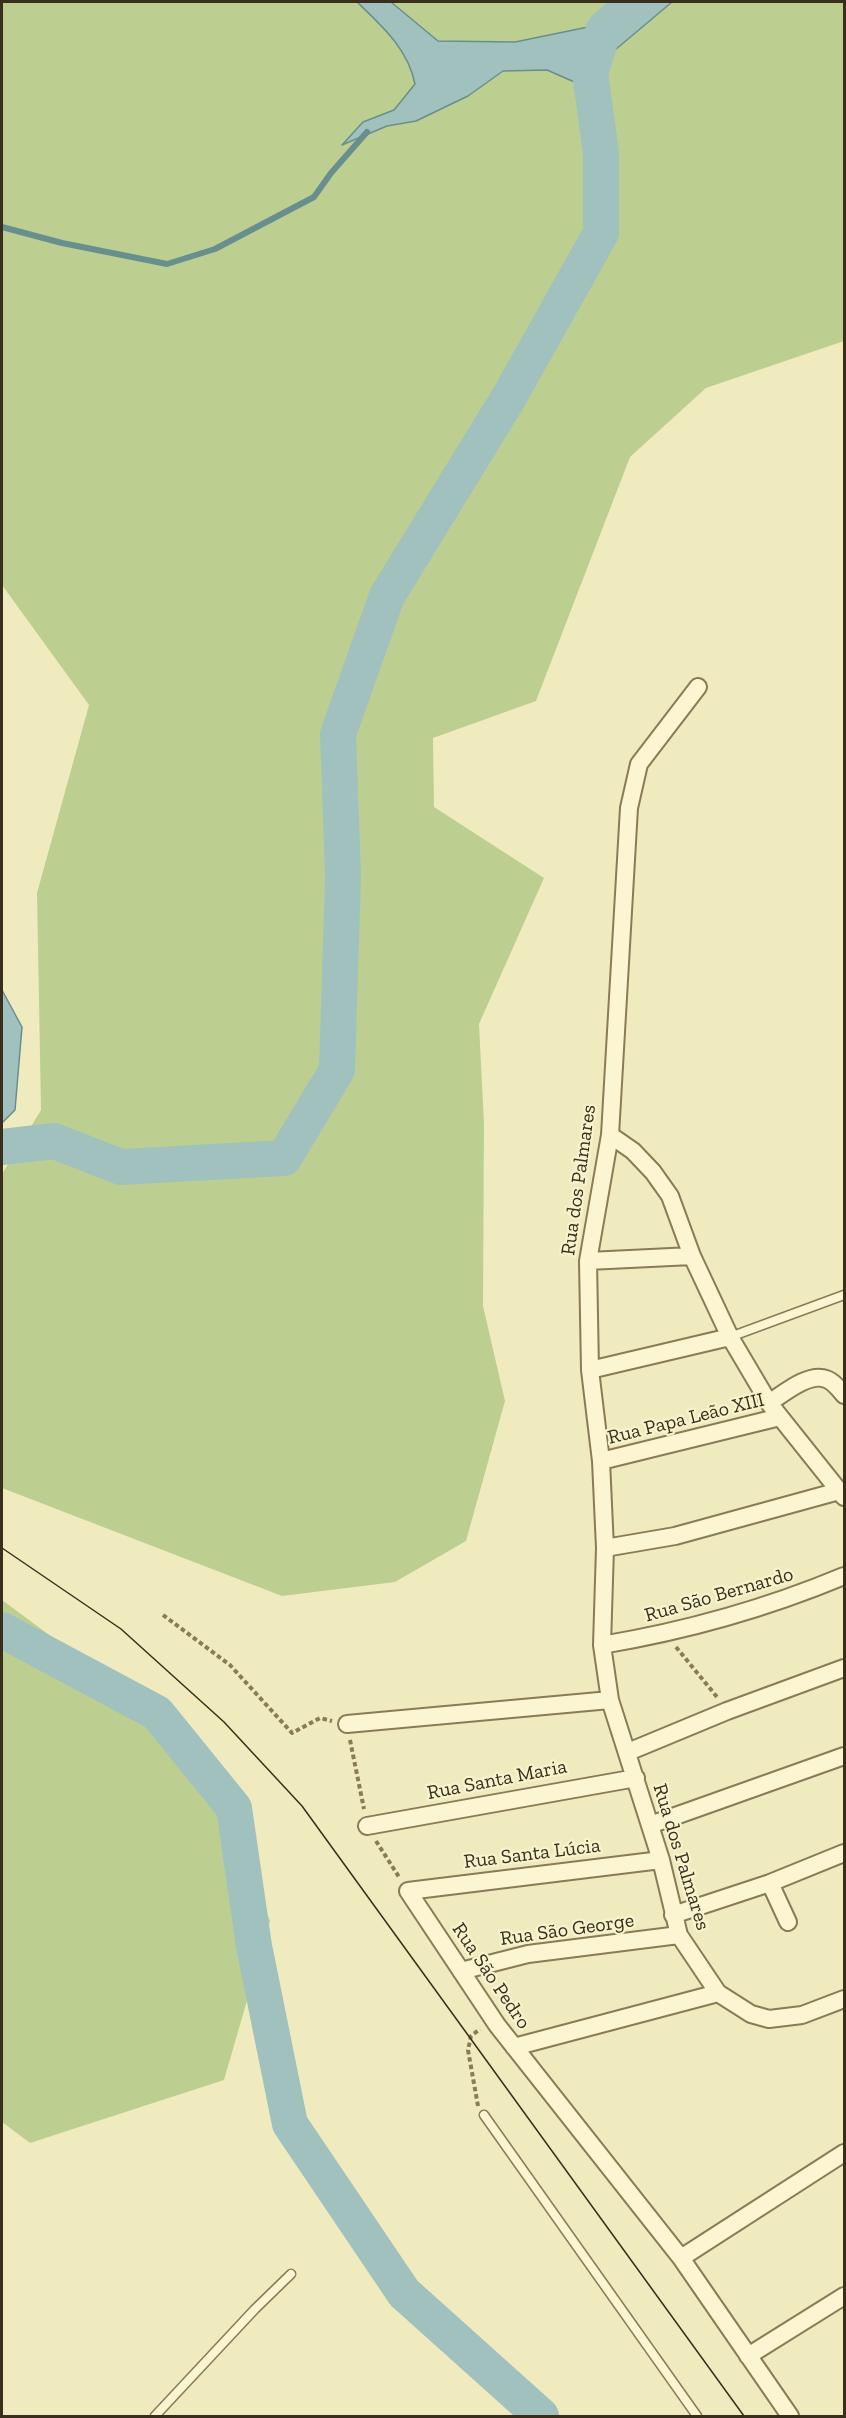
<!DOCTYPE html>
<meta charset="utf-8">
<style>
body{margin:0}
#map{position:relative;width:846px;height:2418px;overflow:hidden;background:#f0ebbe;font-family:"Zilla Slab",serif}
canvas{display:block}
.frame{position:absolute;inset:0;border:3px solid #382e1b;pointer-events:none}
</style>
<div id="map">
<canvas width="846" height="2418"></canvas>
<div class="frame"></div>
</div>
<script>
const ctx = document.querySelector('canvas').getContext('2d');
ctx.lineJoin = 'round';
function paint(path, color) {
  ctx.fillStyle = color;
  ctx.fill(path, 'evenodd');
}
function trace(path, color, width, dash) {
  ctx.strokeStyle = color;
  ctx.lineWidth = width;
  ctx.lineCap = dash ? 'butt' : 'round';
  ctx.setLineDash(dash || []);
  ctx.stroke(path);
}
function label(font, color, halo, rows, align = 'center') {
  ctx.font = font + ' "Zilla Slab",serif';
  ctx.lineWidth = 4.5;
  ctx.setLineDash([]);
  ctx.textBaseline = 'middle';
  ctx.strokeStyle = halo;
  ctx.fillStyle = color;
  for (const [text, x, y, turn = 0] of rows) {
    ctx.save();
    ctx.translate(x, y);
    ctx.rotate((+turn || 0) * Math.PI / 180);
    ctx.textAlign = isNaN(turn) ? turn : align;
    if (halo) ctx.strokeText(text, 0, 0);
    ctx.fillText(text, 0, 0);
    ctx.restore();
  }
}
paint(new Path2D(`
 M 2,2 L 357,2 C 382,26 408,49 415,84 L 394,110 L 363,122 L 343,145 L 387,126 L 416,121 L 468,96 L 503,71 L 547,70 L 588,88 L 615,50 L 672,2 L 844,2 L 844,341 L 706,388 L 630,457 L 536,701 L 433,738 L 434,807 L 544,878 L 479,1024 L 484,1124 L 483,1306 L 505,1401 L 466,1541 L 395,1582 L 282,1596 L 2,1488 L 2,1174 L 41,1110 L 37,893 L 89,705 L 2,585 Z
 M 391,2 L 615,2 L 588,27 L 515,42 L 437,41 Z
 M 2,1600 L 201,1747 L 270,1921 L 224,2080 L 30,2143 L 2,2122 Z`), '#bccf91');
const water = new Path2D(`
 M 357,2 L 391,2 L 438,41 L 515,42 L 588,27 L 615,2 L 672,2 L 615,50 L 588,88 L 547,70 L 503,71 L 468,96 L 416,121 L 387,126 L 342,145 L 363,122 L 394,110 L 415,84 C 408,49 382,26 357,2 Z
 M 2,990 L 22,1027 L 15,1110 L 2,1123 Z`);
paint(water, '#a1c1be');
trace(water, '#688f8d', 1.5);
trace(new Path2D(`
 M 2,227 L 62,243 L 167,264 L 215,249 L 314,197 L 331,173 L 367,132`), '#688f8d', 6);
trace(new Path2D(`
 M 2,1147 L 54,1141 L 121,1167 L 284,1158 L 337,1070 L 343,877 L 338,734 L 387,596 L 509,397 L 601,233 L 601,153 L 590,73 L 604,29 L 635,2
 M 2,1630 L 157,1713 L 234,1808 L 254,1946 L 290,2124 L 404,2293 L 541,2416`), '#a1c1be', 36);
const lane = new Path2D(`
 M 730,1337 L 844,1295
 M 484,2115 L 697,2416
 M 155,2416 L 255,2309 L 291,2274`);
const street = new Path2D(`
 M 698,687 L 639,764 L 629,808 L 610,1135 L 588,1261 L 590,1370 L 601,1461 L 605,1548 L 602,1645 L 610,1700 L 661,1860 L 679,1935 L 718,1993 L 751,2014 L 769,2019 L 802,2015 L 844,1999
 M 610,1135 L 633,1151 L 653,1172 L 670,1196 L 692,1256 L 730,1337 L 769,1403 L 844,1497
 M 588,1261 L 692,1256
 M 590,1370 L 730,1337
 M 769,1403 C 783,1394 809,1372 826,1379 C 833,1381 839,1389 844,1395
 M 601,1461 L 780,1417
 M 605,1548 L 675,1536 L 839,1491
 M 602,1645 C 686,1631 765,1609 844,1576
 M 347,1724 L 610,1700
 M 628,1752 L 727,1711 L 844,1668
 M 650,1825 L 844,1756
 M 367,1826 L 636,1778
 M 661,1860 L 408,1891 L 497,2025 L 681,2258 L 790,2416
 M 770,1883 L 788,1922
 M 673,1915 L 770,1883 L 844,1853
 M 461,1971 L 528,1954 L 679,1935
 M 514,2047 L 718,1993
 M 681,2258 L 844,2153
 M 748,2356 L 844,2296`);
trace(lane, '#897b55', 11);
trace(street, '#897b55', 20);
trace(new Path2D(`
 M 163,1615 L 230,1665 L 292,1733 L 320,1718 L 332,1721
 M 676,1647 L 717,1697
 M 350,1740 L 364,1809
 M 376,1841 L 399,1877
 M 478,2106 L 468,2050 L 471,2036 L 480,2029`), '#897b55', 4, [4.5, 3]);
trace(lane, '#fbf6d1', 8);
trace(street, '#fbf6d1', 16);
trace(new Path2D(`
 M 2,1548 L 121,1629 L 224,1722 L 302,1806 L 744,2416`), '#382e1b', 1.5);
label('20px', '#382e1b', '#f7f3cd', [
 ["Rua dos Palmares",579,1180,-82],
 ["Rua Papa Leão XIII",686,1419,-14],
 ["Rua São Bernardo",719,1595,-16],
 ["Rua Santa Maria",497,1780,-11],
 ["Rua Santa Lúcia",532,1854,-7],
 ["Rua dos Palmares",681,1857,73],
 ["Rua São George",567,1930,-8],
 ["Rua São Pedro",491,1976,56]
]);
</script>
